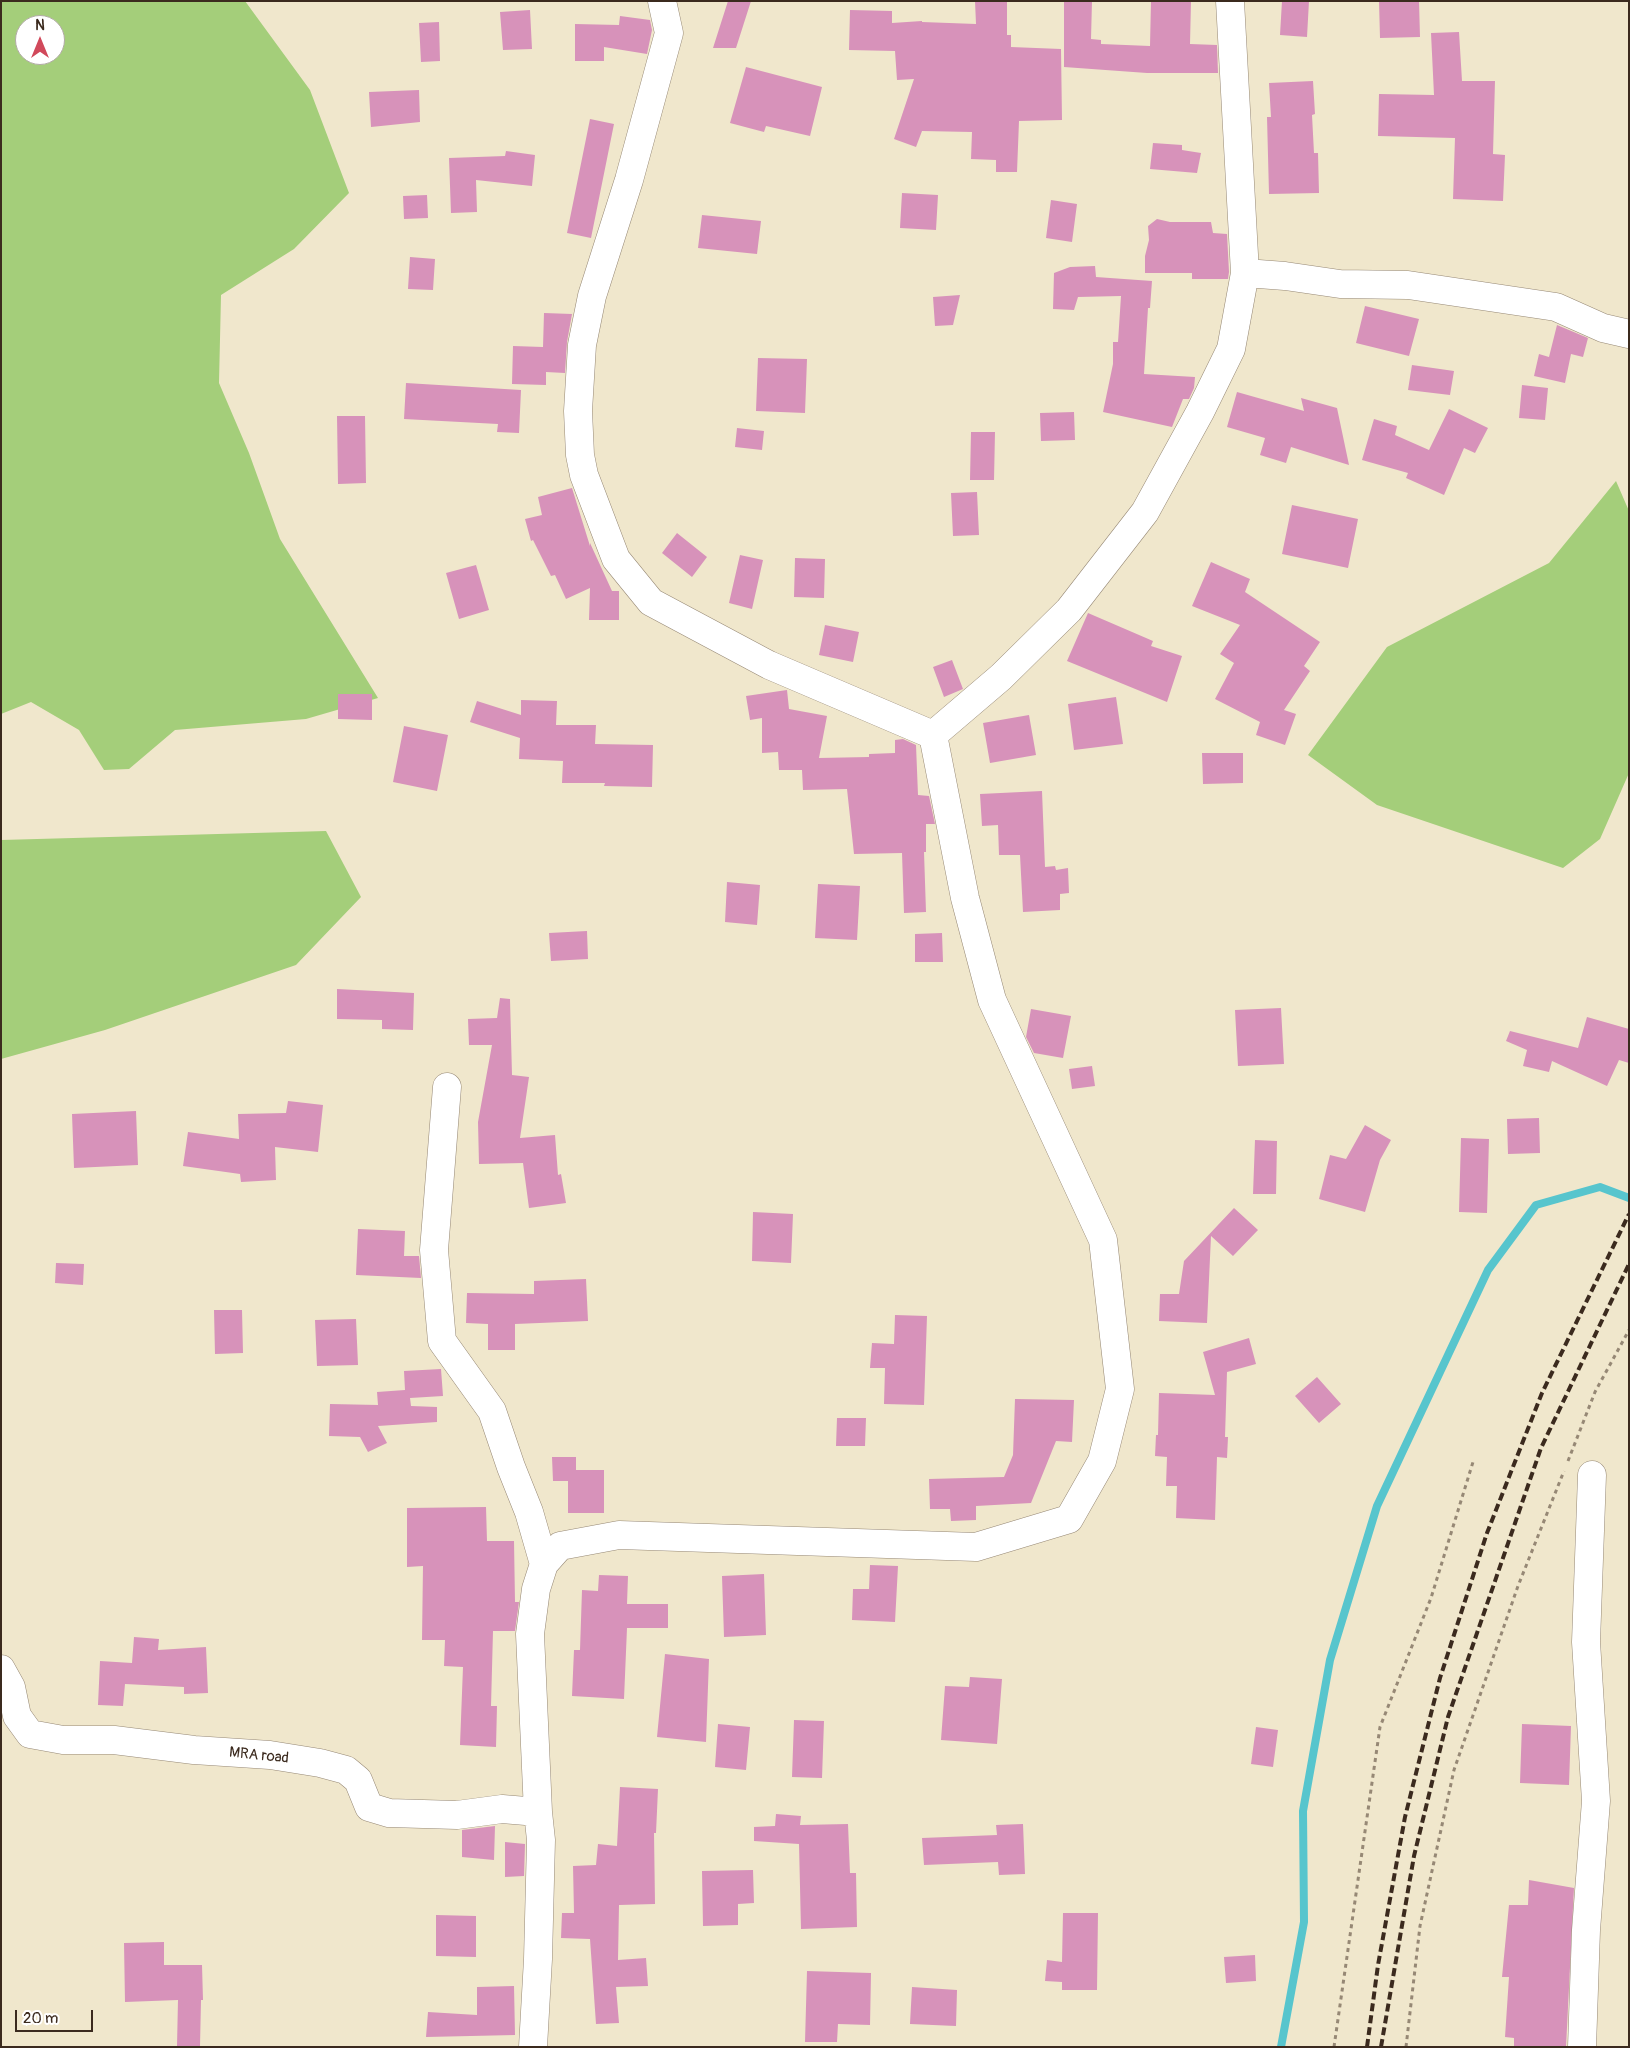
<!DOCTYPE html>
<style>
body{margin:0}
#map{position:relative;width:1630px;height:2048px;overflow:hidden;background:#f0e7cc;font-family:Pangolin,sans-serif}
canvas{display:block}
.frame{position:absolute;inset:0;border:2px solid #3b2a1e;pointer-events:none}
.north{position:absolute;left:15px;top:15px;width:50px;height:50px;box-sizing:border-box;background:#fff;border:1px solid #b1aaa5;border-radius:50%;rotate:0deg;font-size:14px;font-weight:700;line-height:20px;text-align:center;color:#3b2a1e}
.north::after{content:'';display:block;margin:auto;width:18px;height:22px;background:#d1495b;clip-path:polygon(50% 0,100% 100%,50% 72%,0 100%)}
.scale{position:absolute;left:15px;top:2010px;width:78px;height:22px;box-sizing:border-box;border:2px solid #3b2a1e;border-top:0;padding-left:6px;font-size:15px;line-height:18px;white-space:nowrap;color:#3b2a1e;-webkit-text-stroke:4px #fff;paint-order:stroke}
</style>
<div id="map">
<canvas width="1630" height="2048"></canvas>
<div class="frame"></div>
<div class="north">N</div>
<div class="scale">20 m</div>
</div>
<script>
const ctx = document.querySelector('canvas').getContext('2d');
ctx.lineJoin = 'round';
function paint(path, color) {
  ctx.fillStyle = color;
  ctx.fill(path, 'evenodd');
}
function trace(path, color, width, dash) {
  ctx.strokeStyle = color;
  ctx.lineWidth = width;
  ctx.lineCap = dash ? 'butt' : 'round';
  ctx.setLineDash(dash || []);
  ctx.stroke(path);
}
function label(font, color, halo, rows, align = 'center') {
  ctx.font = font + ' Pangolin,sans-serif';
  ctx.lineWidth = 4;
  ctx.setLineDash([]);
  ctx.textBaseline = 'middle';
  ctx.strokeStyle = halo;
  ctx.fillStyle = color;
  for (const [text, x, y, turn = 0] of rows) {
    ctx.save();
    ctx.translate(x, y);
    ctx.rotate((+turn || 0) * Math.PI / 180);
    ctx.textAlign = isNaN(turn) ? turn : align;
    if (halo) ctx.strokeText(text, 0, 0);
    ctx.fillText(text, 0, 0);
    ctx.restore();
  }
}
paint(new Path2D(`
 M 1,1 L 245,1 L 310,90 L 349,193 L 294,249 L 221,295 L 219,383 L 249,453 L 280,539 L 378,698 L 306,719 L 175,730 L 129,769 L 104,770 L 79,730 L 31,702 L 1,714 ZM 25,25 L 55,25 L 55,55 L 25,55 Z
 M 1616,481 L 1629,511 L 1629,773 L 1600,839 L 1563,868 L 1377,805 L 1308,755 L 1387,647 L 1549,563 Z
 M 326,831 L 361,897 L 296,965 L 105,1030 L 1,1059 L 1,840 Z`), '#a4ce7a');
trace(new Path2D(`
 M 1281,2047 L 1304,1922 L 1303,1811 L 1330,1660 L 1377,1506 L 1488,1270 L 1536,1205 L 1600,1187 L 1629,1198`), '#57c5cd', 8);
paint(new Path2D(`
 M 728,1 L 751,1 L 736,48 L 713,48 Z
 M 975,1 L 1007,1 L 1007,35 L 1011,35 L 1011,47 L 1061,49 L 1062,120 L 1019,121 L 1017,172 L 996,172 L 996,160 L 971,159 L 972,132 L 922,131 L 916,147 L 894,139 L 914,79 L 897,80 L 895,51 L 849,50 L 850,10 L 892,11 L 892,23 L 922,21 L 922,22 L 976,24 Z
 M 1064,1 L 1092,1 L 1091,39 L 1101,40 L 1101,44 L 1150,46 L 1151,1 L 1191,1 L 1190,44 L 1217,45 L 1218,73 L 1147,73 L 1064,67 Z
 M 1282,1 L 1309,1 L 1307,37 L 1280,35 Z
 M 1379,1 L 1419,1 L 1420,37 L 1380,38 Z
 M 530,10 L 532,49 L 503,50 L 500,12 Z
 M 620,16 L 650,20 L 652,30 L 647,54 L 604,47 L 604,61 L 575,61 L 575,24 L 619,25 Z
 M 439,22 L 440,61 L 421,62 L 419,23 Z
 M 1459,32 L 1462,81 L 1495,81 L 1493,154 L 1505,155 L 1503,201 L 1453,199 L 1455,138 L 1378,136 L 1379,94 L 1434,95 L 1431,33 Z
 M 746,67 L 822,87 L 810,136 L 766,126 L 764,132 L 730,123 Z
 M 1313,81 L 1315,114 L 1312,115 L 1314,153 L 1318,153 L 1319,193 L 1269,194 L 1267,117 L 1271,117 L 1269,83 Z
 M 419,90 L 420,122 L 371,127 L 369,92 Z
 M 590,119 L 614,124 L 591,238 L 567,233 Z
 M 1153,143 L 1182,145 L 1182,150 L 1201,153 L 1197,173 L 1150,169 Z
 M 506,151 L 535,155 L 532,186 L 476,180 L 477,212 L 451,213 L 449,158 L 505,156 Z
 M 902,193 L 938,195 L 936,230 L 900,228 Z
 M 427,195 L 428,218 L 404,219 L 403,196 Z
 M 1051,200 L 1077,204 L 1072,242 L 1046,238 Z
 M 702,215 L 761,221 L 757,254 L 698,248 Z
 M 1157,219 L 1170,222 L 1211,222 L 1213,233 L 1227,234 L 1229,272 L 1228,279 L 1192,279 L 1192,273 L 1145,273 L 1145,256 L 1149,240 L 1148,226 Z
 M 410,257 L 435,259 L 433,290 L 408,289 Z
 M 1095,266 L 1096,277 L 1152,281 L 1150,308 L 1148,308 L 1144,374 L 1195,377 L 1194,388 L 1189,399 L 1183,399 L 1172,427 L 1103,412 L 1113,364 L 1113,342 L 1118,342 L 1121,296 L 1078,297 L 1074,310 L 1053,309 L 1054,273 L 1070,267 Z
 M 960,295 L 953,325 L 935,326 L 933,297 Z
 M 1365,306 L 1419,319 L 1409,356 L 1356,343 Z
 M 544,313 L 572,314 L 567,342 L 565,373 L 546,372 L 546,385 L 512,384 L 513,346 L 543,347 Z
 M 1557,325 L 1588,338 L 1583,357 L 1571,354 L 1565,383 L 1534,376 L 1539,354 L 1549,357 Z
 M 758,358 L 807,359 L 805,413 L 756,411 Z
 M 1412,365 L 1454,371 L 1450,395 L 1408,390 Z
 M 406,383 L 521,390 L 519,433 L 497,432 L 498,424 L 404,419 Z
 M 1522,385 L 1548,388 L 1545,420 L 1519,418 Z
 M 1237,392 L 1304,411 L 1301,398 L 1337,408 L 1349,465 L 1291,447 L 1286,463 L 1260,455 L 1265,438 L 1227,427 Z
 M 1449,409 L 1488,428 L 1475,453 L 1464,448 L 1444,495 L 1406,478 L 1408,473 L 1362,460 L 1374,419 L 1397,426 L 1395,435 L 1429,450 Z
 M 1074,412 L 1075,440 L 1041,441 L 1040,413 Z
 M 337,416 L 365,416 L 366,483 L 338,484 Z
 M 737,428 L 764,431 L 762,450 L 735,447 Z
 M 971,432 L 995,432 L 994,480 L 970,480 Z
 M 572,488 L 590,546 L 590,543 L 612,591 L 619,591 L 619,620 L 589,620 L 590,588 L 566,599 L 555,575 L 551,576 L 533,540 L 531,541 L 525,519 L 542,515 L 538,497 Z
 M 977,492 L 979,535 L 953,536 L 951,493 Z
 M 1292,505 L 1358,519 L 1348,568 L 1282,554 Z
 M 677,533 L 707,557 L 692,577 L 662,553 Z
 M 740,555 L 763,560 L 752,609 L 729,603 Z
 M 795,558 L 825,559 L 824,598 L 794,597 Z
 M 1211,562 L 1250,579 L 1245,592 L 1320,642 L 1304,666 L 1310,671 L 1284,710 L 1296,714 L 1285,745 L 1256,735 L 1260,722 L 1215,699 L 1234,663 L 1220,654 L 1240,625 L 1192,606 Z
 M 476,565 L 489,610 L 459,619 L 446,573 Z
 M 1088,613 L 1153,641 L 1151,646 L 1182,656 L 1167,702 L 1067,661 Z
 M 825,625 L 859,632 L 853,662 L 819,655 Z
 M 952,660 L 963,689 L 944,697 L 933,667 Z
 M 787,690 L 789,709 L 827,716 L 819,758 L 869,757 L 869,754 L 895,753 L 895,740 L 903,739 L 916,745 L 918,795 L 929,796 L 935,824 L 926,824 L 926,852 L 924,852 L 926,912 L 904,913 L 902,853 L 854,854 L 847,789 L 803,790 L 802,770 L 779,770 L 778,752 L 762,753 L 762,718 L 750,720 L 746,696 Z
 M 338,694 L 372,694 L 372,720 L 338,719 Z
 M 1116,697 L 1123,744 L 1074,750 L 1068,704 Z
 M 521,700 L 557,701 L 556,725 L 596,725 L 595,744 L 653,745 L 652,787 L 604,786 L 605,783 L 562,783 L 563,761 L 519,759 L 520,738 L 470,722 L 477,701 L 521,715 Z
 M 1029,715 L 1036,755 L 990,763 L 983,723 Z
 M 404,726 L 448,735 L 437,791 L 393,782 Z
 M 1202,753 L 1243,753 L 1243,783 L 1203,784 Z
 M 1042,791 L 1045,867 L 1055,866 L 1056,870 L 1068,868 L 1069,893 L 1060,894 L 1060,910 L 1023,912 L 1020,855 L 999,855 L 998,825 L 982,826 L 980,794 Z
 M 727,882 L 760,885 L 757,925 L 725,922 Z
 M 818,884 L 860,886 L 857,940 L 815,938 Z
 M 587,931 L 588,959 L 551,961 L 549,933 Z
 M 942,933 L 943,962 L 915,962 L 915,934 Z
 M 337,989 L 414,993 L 413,1030 L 382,1029 L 382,1020 L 337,1019 Z
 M 500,998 L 510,999 L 512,1075 L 529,1077 L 520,1138 L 555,1135 L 558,1175 L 561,1174 L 566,1203 L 529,1208 L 523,1163 L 479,1164 L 478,1122 L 492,1045 L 469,1045 L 468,1019 L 497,1018 Z
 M 1281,1008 L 1284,1064 L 1238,1066 L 1235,1010 Z
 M 1031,1009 L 1071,1016 L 1063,1058 L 1034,1053 L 1026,1037 Z
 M 1587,1017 L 1629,1029 L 1629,1063 L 1619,1060 L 1607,1086 L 1552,1061 L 1549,1072 L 1523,1066 L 1527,1050 L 1506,1041 L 1510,1031 L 1578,1048 Z
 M 1092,1066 L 1095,1086 L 1072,1089 L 1069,1069 Z
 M 288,1101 L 323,1105 L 318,1152 L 275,1147 L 276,1180 L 241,1182 L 240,1174 L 183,1166 L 188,1132 L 239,1139 L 238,1114 L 286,1113 Z
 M 136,1111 L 138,1165 L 74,1168 L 72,1114 Z
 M 1539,1118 L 1540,1153 L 1508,1154 L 1507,1119 Z
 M 1365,1125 L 1391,1140 L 1380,1160 L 1365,1212 L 1319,1199 L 1330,1155 L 1346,1159 Z
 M 1461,1138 L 1489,1139 L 1487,1213 L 1459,1212 Z
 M 1255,1140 L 1277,1141 L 1276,1194 L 1253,1194 Z
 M 1234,1208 L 1258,1230 L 1233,1256 L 1211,1236 L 1207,1323 L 1159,1321 L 1160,1294 L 1179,1294 L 1184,1261 Z
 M 753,1212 L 793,1214 L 791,1263 L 752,1261 Z
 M 358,1229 L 405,1231 L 404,1256 L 419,1256 L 421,1278 L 356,1275 Z
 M 56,1263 L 84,1264 L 83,1285 L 55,1283 Z
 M 586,1279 L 588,1321 L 515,1324 L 515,1350 L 488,1350 L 488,1324 L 466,1323 L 467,1293 L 534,1294 L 534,1281 Z
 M 214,1310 L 242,1310 L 243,1353 L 215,1354 Z
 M 895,1315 L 927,1316 L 924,1405 L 884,1404 L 885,1368 L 870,1368 L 872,1343 L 894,1344 Z
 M 356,1319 L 358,1365 L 317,1366 L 315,1320 Z
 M 1249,1338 L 1256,1364 L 1227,1372 L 1225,1437 L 1228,1437 L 1227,1458 L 1217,1457 L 1215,1520 L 1176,1518 L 1177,1486 L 1166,1486 L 1167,1457 L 1155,1456 L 1156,1435 L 1158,1435 L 1159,1393 L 1215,1395 L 1203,1352 Z
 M 441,1369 L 443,1396 L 410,1398 L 411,1406 L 437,1407 L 437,1422 L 378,1426 L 387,1443 L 368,1452 L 360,1437 L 329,1436 L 330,1404 L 378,1405 L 377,1392 L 405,1390 L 404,1371 Z
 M 1317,1377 L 1341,1404 L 1319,1423 L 1295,1396 Z
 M 1015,1399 L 1074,1400 L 1072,1442 L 1056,1441 L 1031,1503 L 976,1506 L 976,1520 L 951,1521 L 950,1509 L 930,1509 L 929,1479 L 1004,1477 L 1013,1455 Z
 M 837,1418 L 866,1418 L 865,1446 L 836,1446 Z
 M 552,1457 L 576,1457 L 576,1470 L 604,1470 L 604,1513 L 568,1513 L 568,1481 L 553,1481 Z
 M 486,1507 L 487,1541 L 514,1541 L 515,1602 L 519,1602 L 515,1631 L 493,1631 L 491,1706 L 497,1706 L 496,1747 L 460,1745 L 463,1667 L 444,1666 L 445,1640 L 422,1640 L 423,1566 L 407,1567 L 407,1508 Z
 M 870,1565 L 898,1566 L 895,1622 L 852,1620 L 853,1589 L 869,1589 Z
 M 764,1574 L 766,1635 L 724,1637 L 722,1576 Z
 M 599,1575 L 628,1576 L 627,1604 L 668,1604 L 668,1628 L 627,1628 L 624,1699 L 572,1696 L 574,1650 L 580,1650 L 582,1590 L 598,1591 Z
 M 134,1637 L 159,1639 L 158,1650 L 206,1647 L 208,1693 L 184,1694 L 184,1687 L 125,1684 L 123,1706 L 98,1705 L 100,1661 L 132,1663 Z
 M 665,1654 L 709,1659 L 706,1742 L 657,1737 Z
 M 970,1677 L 1002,1679 L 997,1744 L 941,1740 L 945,1686 L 969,1687 Z
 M 794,1720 L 824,1721 L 822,1778 L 792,1777 Z
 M 718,1724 L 750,1727 L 746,1770 L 715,1767 Z
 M 1522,1724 L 1571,1726 L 1569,1785 L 1520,1783 Z
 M 1256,1727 L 1278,1730 L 1273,1767 L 1251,1764 Z
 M 620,1787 L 658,1789 L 656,1833 L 654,1833 L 655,1904 L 619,1905 L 618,1960 L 646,1958 L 648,1986 L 616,1987 L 619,2023 L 596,2024 L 590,1939 L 561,1938 L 562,1913 L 574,1913 L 573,1866 L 596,1865 L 598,1844 L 617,1846 Z
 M 776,1814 L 801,1816 L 800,1825 L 848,1824 L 850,1873 L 856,1873 L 857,1927 L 801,1929 L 799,1844 L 754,1841 L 754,1827 L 775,1826 Z
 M 1023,1824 L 1025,1874 L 999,1875 L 998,1862 L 924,1865 L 922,1838 L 997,1835 L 996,1825 Z
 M 495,1826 L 494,1860 L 462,1857 L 462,1830 Z
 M 505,1842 L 525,1844 L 524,1876 L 505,1877 Z
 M 753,1870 L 754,1903 L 738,1904 L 738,1925 L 703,1926 L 702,1871 Z
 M 1529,1880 L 1574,1888 L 1566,2047 L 1514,2047 L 1514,2038 L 1505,2037 L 1509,1977 L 1502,1977 L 1509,1905 L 1528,1905 Z
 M 1063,1913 L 1098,1913 L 1097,1990 L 1062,1990 L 1062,1982 L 1045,1981 L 1047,1960 L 1062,1962 Z
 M 436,1915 L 476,1916 L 476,1957 L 436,1956 Z
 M 164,1942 L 164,1965 L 202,1965 L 203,2000 L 201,2000 L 200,2046 L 177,2046 L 178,2000 L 125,2002 L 124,1943 Z
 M 1255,1955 L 1256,1981 L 1226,1983 L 1224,1957 Z
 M 807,1971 L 871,1973 L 870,2025 L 838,2024 L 837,2042 L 805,2042 Z
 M 514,1986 L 515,2035 L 426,2037 L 428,2012 L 477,2015 L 477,1987 Z
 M 912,1987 L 957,1990 L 956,2026 L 910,2024 Z`), '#d792ba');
const minor = new Path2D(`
 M 1245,273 L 1285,276 L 1340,284 L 1408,285 L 1556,307 L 1603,328 L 1629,334
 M 933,735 L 1001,677 L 1069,610 L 1145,512 L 1200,412 L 1231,349 L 1245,273 L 1230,1
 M 447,1087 L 434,1250 L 442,1341 L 492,1411 L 511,1467 L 529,1512 L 544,1564
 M 1,1669 L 11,1687 L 17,1716 L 30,1734 L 63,1740 L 114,1740 L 194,1750 L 270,1755 L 320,1763 L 346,1770 L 358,1780 L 369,1807 L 389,1813 L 457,1815 L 502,1809 L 538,1812
 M 533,2047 L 538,1959 L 541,1840 L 538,1812 L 530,1634 L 536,1589 L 544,1564 L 560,1546 L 619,1535 L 976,1547 L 1069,1519 L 1102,1461 L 1120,1389 L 1103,1240 L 992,1000 L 965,898 L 933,735 L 769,665 L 651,602 L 616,559 L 584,475 L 580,455 L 578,411 L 582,345 L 592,296 L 629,180 L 669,33 L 662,1
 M 1582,2047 L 1586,1930 L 1596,1801 L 1586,1642 L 1592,1475`);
trace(minor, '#968875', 29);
trace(new Path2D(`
 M 1568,1461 L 1595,1392 L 1629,1330
 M 1334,2047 L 1380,1727 L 1431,1598 L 1473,1462
 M 1406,2047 L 1420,1926 L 1454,1770 L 1518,1586 L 1564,1471`), '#968875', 3, [4, 4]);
trace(minor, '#fff', 28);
trace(new Path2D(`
 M 1367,2047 L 1378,1965 L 1405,1817 L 1440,1678 L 1487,1533 L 1542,1393 L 1629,1214
 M 1381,2047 L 1414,1856 L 1448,1717 L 1541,1448 L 1629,1264`), '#3b2a1e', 4, [8, 4]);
label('15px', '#3b2a1e', '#fff', [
 ["MRA road",259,1756,6]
]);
</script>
